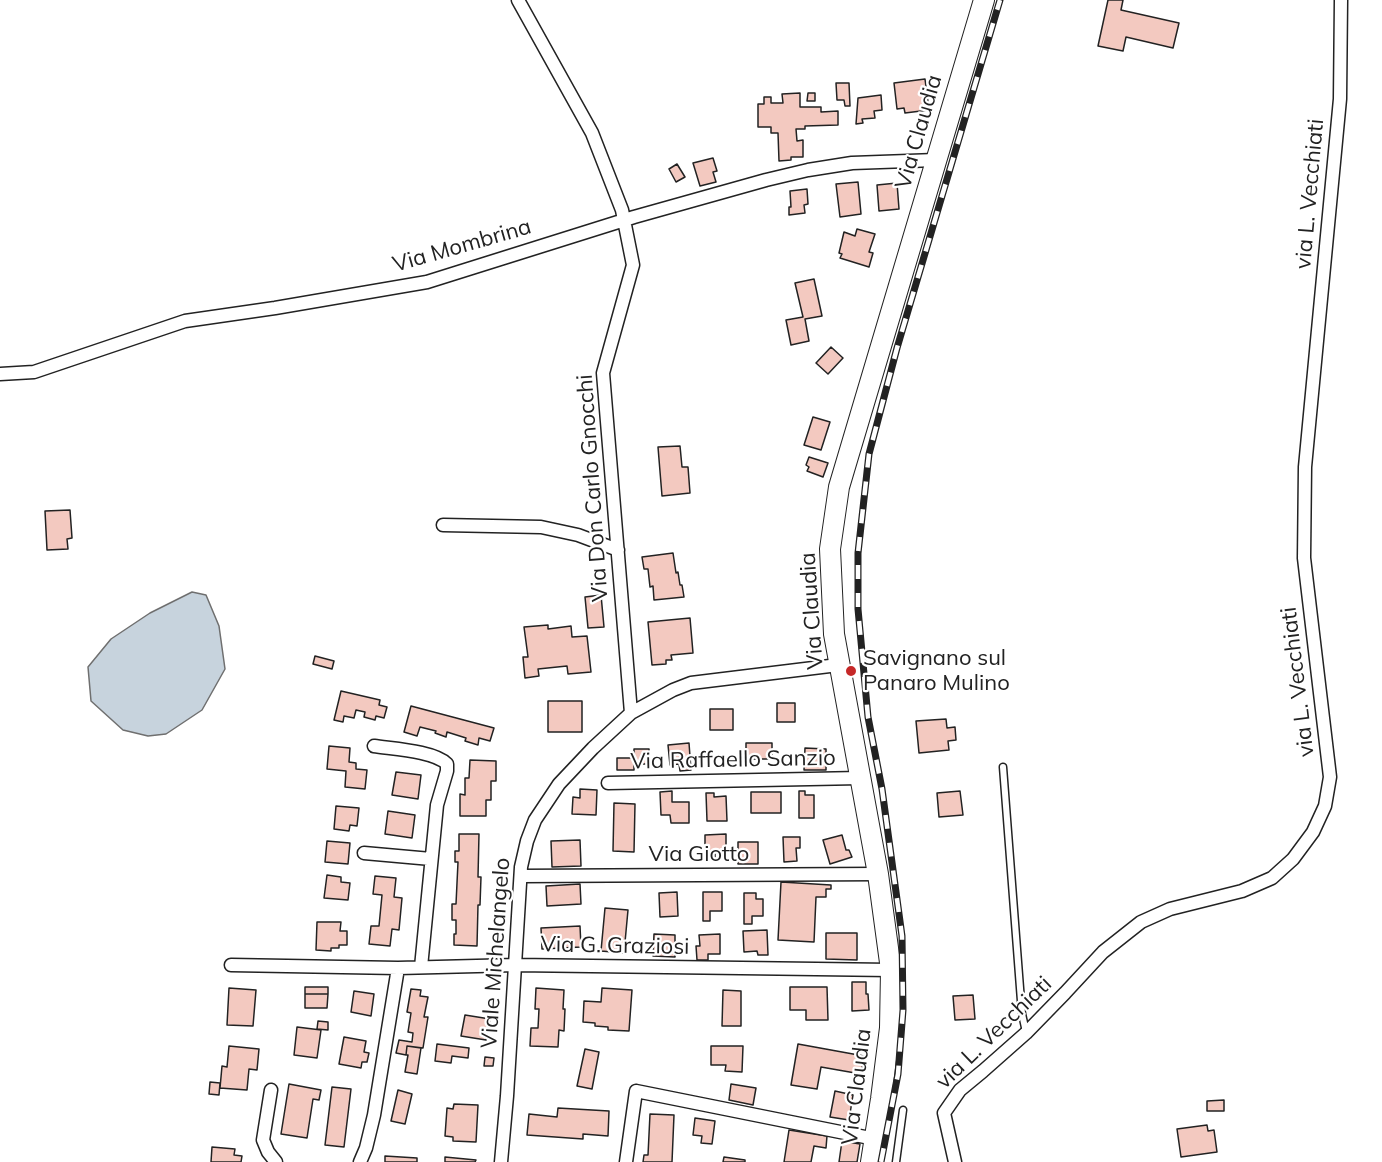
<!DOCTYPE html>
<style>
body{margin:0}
canvas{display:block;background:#fff}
</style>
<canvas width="1382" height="1162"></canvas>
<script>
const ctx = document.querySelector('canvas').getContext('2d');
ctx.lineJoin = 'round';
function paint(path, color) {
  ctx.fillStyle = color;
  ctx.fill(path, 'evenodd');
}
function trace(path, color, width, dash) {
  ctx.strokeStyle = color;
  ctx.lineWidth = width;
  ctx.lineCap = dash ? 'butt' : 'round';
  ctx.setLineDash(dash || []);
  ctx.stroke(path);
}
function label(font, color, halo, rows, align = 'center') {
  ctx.font = font + ' Mulish,sans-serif';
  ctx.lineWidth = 4.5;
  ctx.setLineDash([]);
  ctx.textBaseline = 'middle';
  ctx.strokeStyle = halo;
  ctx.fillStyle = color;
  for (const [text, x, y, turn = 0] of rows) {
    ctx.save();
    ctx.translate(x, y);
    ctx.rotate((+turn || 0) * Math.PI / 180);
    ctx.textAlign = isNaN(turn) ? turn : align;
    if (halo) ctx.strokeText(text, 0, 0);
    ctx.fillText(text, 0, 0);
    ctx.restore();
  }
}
const water = new Path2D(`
 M 192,592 L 206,595 L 219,626 L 225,669 L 202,710 L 166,734 L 148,736 L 123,730 L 91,701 L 88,667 L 111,639 L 150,613 Z`);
paint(water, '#c7d3dd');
trace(water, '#6f6f6f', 1.5);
const building = new Path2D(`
 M 1108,0 L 1123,0 L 1121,10 L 1179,23 L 1173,48 L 1126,37 L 1123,51 L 1098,46 Z
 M 925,79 L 929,110 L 905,113 L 904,108 L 897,109 L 894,83 Z
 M 836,83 L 849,83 L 850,106 L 845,106 L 844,100 L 837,100 Z
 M 800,93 L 800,107 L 821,107 L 821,112 L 838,111 L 838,125 L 805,126 L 805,129 L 796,129 L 797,141 L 803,140 L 803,157 L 791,157 L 791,160 L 779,161 L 778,133 L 771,133 L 771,127 L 758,127 L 758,104 L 764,104 L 764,97 L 771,97 L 771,103 L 783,103 L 782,94 Z
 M 808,93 L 815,93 L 815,101 L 807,101 Z
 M 881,95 L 882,110 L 874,111 L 875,118 L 862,119 L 863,123 L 856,124 L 858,98 Z
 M 713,158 L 717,171 L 713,172 L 716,182 L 700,186 L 693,163 Z
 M 677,164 L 685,177 L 676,182 L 669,169 Z
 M 858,182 L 861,214 L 840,217 L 836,184 Z
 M 897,183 L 899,209 L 879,211 L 877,185 Z
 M 807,189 L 808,204 L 804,205 L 805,213 L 789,215 L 789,207 L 791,207 L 790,191 Z
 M 857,229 L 875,234 L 869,252 L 873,253 L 869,267 L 840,258 L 842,254 L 839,253 L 844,232 L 855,236 Z
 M 814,279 L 822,316 L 805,319 L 809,341 L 791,345 L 786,320 L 803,317 L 795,283 Z
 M 831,347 L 843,358 L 828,374 L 816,363 Z
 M 813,417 L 830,422 L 821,450 L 804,445 Z
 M 680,446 L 682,467 L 688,467 L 690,493 L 662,496 L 658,447 Z
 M 809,457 L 828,463 L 823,477 L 807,471 L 809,467 L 806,465 Z
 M 70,510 L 72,538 L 67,539 L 68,549 L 47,550 L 45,511 Z
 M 673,553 L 676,573 L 678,572 L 680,585 L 682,585 L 684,597 L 654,600 L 653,586 L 650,587 L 648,569 L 644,569 L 642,557 Z
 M 601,595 L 604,627 L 588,628 L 585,597 Z
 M 690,618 L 693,653 L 671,655 L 672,660 L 666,660 L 666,664 L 652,665 L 648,622 Z
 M 548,625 L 548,629 L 571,626 L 572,637 L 587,636 L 591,672 L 568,674 L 567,666 L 538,669 L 539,676 L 525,678 L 523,657 L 528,657 L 524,627 Z
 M 315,656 L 334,661 L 332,669 L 313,664 Z
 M 341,691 L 380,700 L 379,705 L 387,707 L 384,718 L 376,716 L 375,720 L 364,717 L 365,712 L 356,710 L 354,718 L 344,716 L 343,722 L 334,720 Z
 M 548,701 L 582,701 L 582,732 L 548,732 Z
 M 777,703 L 795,703 L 795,722 L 777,722 Z
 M 411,706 L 494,728 L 490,741 L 479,738 L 478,745 L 465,741 L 466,738 L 447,732 L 446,737 L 435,733 L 436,731 L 420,727 L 417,736 L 404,732 Z
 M 710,709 L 733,709 L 733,730 L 710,730 Z
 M 946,719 L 947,728 L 955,727 L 956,740 L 948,741 L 949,750 L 919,753 L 916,721 Z
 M 689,743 L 691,770 L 680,771 L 679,764 L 670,765 L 668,745 Z
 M 746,743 L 772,743 L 772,759 L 746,759 Z
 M 329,746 L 350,748 L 349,762 L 356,763 L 356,769 L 367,770 L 365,789 L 345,787 L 346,771 L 327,769 Z
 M 805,748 L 826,749 L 826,770 L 804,770 Z
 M 634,749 L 649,749 L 649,764 L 634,764 L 634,770 L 617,770 L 617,758 L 634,758 Z
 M 470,760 L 496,761 L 496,781 L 491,781 L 491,800 L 486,800 L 486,816 L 460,816 L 460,794 L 465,795 L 465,778 L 469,778 Z
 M 396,772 L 421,775 L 418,799 L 392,795 Z
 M 580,789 L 597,790 L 596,815 L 572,814 L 573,797 L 580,798 Z
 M 672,791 L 672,802 L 689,802 L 689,823 L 671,823 L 670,815 L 661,815 L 660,792 Z
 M 799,791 L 805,791 L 805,795 L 814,795 L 814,818 L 799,818 Z
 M 960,791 L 963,815 L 939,817 L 937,793 Z
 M 751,792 L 781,792 L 781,813 L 751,813 Z
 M 706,793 L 714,793 L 714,797 L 726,796 L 727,821 L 707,821 Z
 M 614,803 L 635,804 L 634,852 L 613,851 Z
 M 336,806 L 359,808 L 357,826 L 350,825 L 349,831 L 334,829 Z
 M 388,811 L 415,815 L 412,838 L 385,834 Z
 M 459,834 L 479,834 L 478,877 L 481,877 L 480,905 L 478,905 L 477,946 L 454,945 L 454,934 L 456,934 L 456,920 L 452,920 L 452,904 L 456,904 L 458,862 L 455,862 L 455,851 L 459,851 Z
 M 726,834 L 726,853 L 715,853 L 715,857 L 705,857 L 705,835 Z
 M 842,835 L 846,850 L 849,850 L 852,857 L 830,864 L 823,840 Z
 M 783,837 L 800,837 L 800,848 L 796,848 L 797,861 L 784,862 Z
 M 580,840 L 581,866 L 552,867 L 551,841 Z
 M 327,841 L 350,843 L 348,864 L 325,862 Z
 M 738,842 L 758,842 L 758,864 L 738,864 Z
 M 327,875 L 341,877 L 341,882 L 350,883 L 348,900 L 324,898 Z
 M 375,876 L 396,878 L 394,897 L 402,898 L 399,930 L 392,929 L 390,946 L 369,944 L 371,926 L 379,926 L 382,895 L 373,894 Z
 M 781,882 L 831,885 L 831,889 L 826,889 L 826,897 L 816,897 L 814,942 L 778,940 Z
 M 580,884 L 581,904 L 547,906 L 546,886 Z
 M 677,892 L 678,916 L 660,917 L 659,893 Z
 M 703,892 L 722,892 L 722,911 L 710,911 L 710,921 L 703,921 Z
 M 744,893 L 756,893 L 756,899 L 763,899 L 763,916 L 752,916 L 752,924 L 744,924 Z
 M 605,908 L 628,910 L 624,953 L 601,951 Z
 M 317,922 L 341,922 L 340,931 L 347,931 L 347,945 L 339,945 L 339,948 L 331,948 L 331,951 L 316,950 Z
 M 580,926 L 581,947 L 542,949 L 541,928 Z
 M 767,930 L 768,955 L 758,955 L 757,951 L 744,952 L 743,931 Z
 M 826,933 L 857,933 L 857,960 L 826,959 Z
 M 654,934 L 675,935 L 675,957 L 653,956 Z
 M 720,934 L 720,954 L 708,954 L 708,960 L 697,960 L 696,946 L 700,946 L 699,935 Z
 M 852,982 L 866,982 L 866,994 L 868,994 L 869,1010 L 852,1011 Z
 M 305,987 L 328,987 L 328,994 L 305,994 Z
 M 790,987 L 827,987 L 828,1020 L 806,1020 L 806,1010 L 790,1010 Z
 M 229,988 L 256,990 L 253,1026 L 227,1025 Z
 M 536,988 L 564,990 L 563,1009 L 565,1009 L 564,1031 L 559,1030 L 558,1047 L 530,1046 L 531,1028 L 538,1028 L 539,1009 L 535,1009 Z
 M 602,988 L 632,990 L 629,1031 L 608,1030 L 608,1027 L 595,1026 L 595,1023 L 583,1022 L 584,1001 L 601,1002 Z
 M 411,989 L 421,990 L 420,996 L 428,997 L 424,1017 L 428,1017 L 423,1048 L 407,1046 L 406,1055 L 396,1053 L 399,1040 L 412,1042 L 413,1033 L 408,1032 L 411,1013 L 407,1012 Z
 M 723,990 L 741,991 L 741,1026 L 722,1026 Z
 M 354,991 L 374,994 L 371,1016 L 351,1012 Z
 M 305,994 L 328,994 L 327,1008 L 305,1008 Z
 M 973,995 L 975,1019 L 955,1020 L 953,996 Z
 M 465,1015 L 490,1019 L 486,1040 L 461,1036 Z
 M 318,1021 L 328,1022 L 328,1030 L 317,1029 Z
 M 297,1027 L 321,1030 L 317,1058 L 294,1055 Z
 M 344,1037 L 366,1041 L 364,1052 L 369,1053 L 367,1062 L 362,1062 L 361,1068 L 339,1064 Z
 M 437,1044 L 469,1048 L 468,1058 L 452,1056 L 451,1063 L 435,1061 Z
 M 798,1044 L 864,1056 L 861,1074 L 821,1067 L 817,1089 L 791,1085 Z
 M 229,1046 L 259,1049 L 257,1070 L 249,1069 L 247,1090 L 220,1088 L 222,1066 L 227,1067 Z
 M 407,1046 L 421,1048 L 417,1074 L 405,1072 L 408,1055 L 406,1055 Z
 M 711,1046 L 743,1046 L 742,1072 L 725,1071 L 726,1065 L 711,1065 Z
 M 585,1049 L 599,1052 L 592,1089 L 577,1086 Z
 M 485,1057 L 494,1058 L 493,1066 L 484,1066 Z
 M 210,1082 L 220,1083 L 219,1095 L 209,1094 Z
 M 289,1084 L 321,1090 L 319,1100 L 313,1099 L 307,1138 L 281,1134 Z
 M 731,1084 L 756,1088 L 753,1105 L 729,1100 Z
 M 332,1087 L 351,1089 L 344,1147 L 325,1145 Z
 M 398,1090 L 412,1094 L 405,1124 L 391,1121 Z
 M 835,1091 L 853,1095 L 849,1120 L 830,1117 Z
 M 1224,1100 L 1224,1111 L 1207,1111 L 1207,1101 Z
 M 454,1104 L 478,1105 L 476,1142 L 453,1141 L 453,1137 L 445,1136 L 447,1108 L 453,1109 Z
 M 558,1108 L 609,1111 L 608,1136 L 583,1134 L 583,1139 L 527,1135 L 529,1114 L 557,1117 Z
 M 650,1114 L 674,1115 L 672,1162 L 643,1162 L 644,1155 L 648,1155 Z
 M 695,1118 L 715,1121 L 712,1144 L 701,1143 L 702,1136 L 693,1135 Z
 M 1207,1125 L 1208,1131 L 1214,1130 L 1217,1152 L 1181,1157 L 1177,1129 Z
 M 789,1130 L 827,1136 L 826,1148 L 814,1146 L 811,1162 L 784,1162 Z
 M 842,1141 L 860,1144 L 857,1162 L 839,1162 Z
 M 212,1147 L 235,1149 L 234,1155 L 242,1156 L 241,1162 L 211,1162 Z
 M 385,1156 L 417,1158 L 417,1162 L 385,1162 Z
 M 445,1157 L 476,1160 L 475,1162 L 445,1162 Z
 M 724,1157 L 745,1160 L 745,1162 L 723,1162 Z`);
paint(building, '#f3c9c0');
trace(building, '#222', 1.5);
const lane = new Path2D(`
 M 1003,767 L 1022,1014 L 1026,1032
 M 896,1162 L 903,1110`);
const street = new Path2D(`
 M 518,0 L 592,133 L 622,210 L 633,265 L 603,373 L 631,713
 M 0,374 L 34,372 L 185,321 L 275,308 L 427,282 L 634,217 L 766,180 L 808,170 L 852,163 L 936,160
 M 443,525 L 541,527 L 578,535 L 618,550
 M 374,746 C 393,749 434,751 447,764 L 447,771 L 437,805 L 421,967
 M 608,783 L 860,778
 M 364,853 L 431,859
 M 521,876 L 878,874
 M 231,965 L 398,968 L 516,965 L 891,970
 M 271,1090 L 263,1140 L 268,1152 L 276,1162
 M 360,1162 L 366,1148 L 374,1115 L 398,968
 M 501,1162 L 507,1096 L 521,867 L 527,841 L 535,820 L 559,784 L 593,748 L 631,713 L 673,690 L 691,683 L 838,665
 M 626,1162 L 636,1091 L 875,1139
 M 955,1162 L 944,1113 L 960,1090 L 983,1071 L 1026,1033 L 1065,993 L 1103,952 L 1141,922 L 1170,909 L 1242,891 L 1272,878 L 1293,859 L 1313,832 L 1325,806 L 1330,777 L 1304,558 L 1305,467 L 1340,99 L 1341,0`);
const primary = new Path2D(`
 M 871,1162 L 881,1099 L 890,1028 L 891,970 L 878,874 L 834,634 L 830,549 L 839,487 L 984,0`);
trace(lane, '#222', 9);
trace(street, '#222', 15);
trace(primary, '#222', 22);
trace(lane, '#fff', 6);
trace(street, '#fff', 12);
trace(primary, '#fff', 20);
const rail = new Path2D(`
 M 881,1162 L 898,1074 L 903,1010 L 902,936 L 882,789 L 868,717 L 858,609 L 858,553 L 869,454 L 897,348 L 1000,0`);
trace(rail, '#222', 7);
trace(rail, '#fff', 4.5, [14]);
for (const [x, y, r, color] of [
 [851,671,6,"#c62828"]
]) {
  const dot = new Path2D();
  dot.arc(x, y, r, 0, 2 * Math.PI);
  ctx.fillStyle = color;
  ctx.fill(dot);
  trace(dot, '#fff', 2);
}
label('22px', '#222', '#fff', [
 ["Via Claudia",919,132,-74],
 ["via L. Vecchiati",1310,194,-85],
 ["Via Mombrina",462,246,-16],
 ["Via Don Carlo Gnocchi",593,488,-94],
 ["Via Claudia",812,611,-94],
 ["via L. Vecchiati",1298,682,-97],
 ["Via Raffaello Sanzio",733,760,-1],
 ["Via Giotto",699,854],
 ["Via G. Graziosi",615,946,1],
 ["Viale Michelangelo",496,953,-86],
 ["via L. Vecchiati",994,1033,-44],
 ["Via Claudia",857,1087,-83]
]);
label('22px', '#222', '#fff', [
 ["Savignano sul",863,658],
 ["Panaro Mulino",863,683]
], 'left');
</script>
